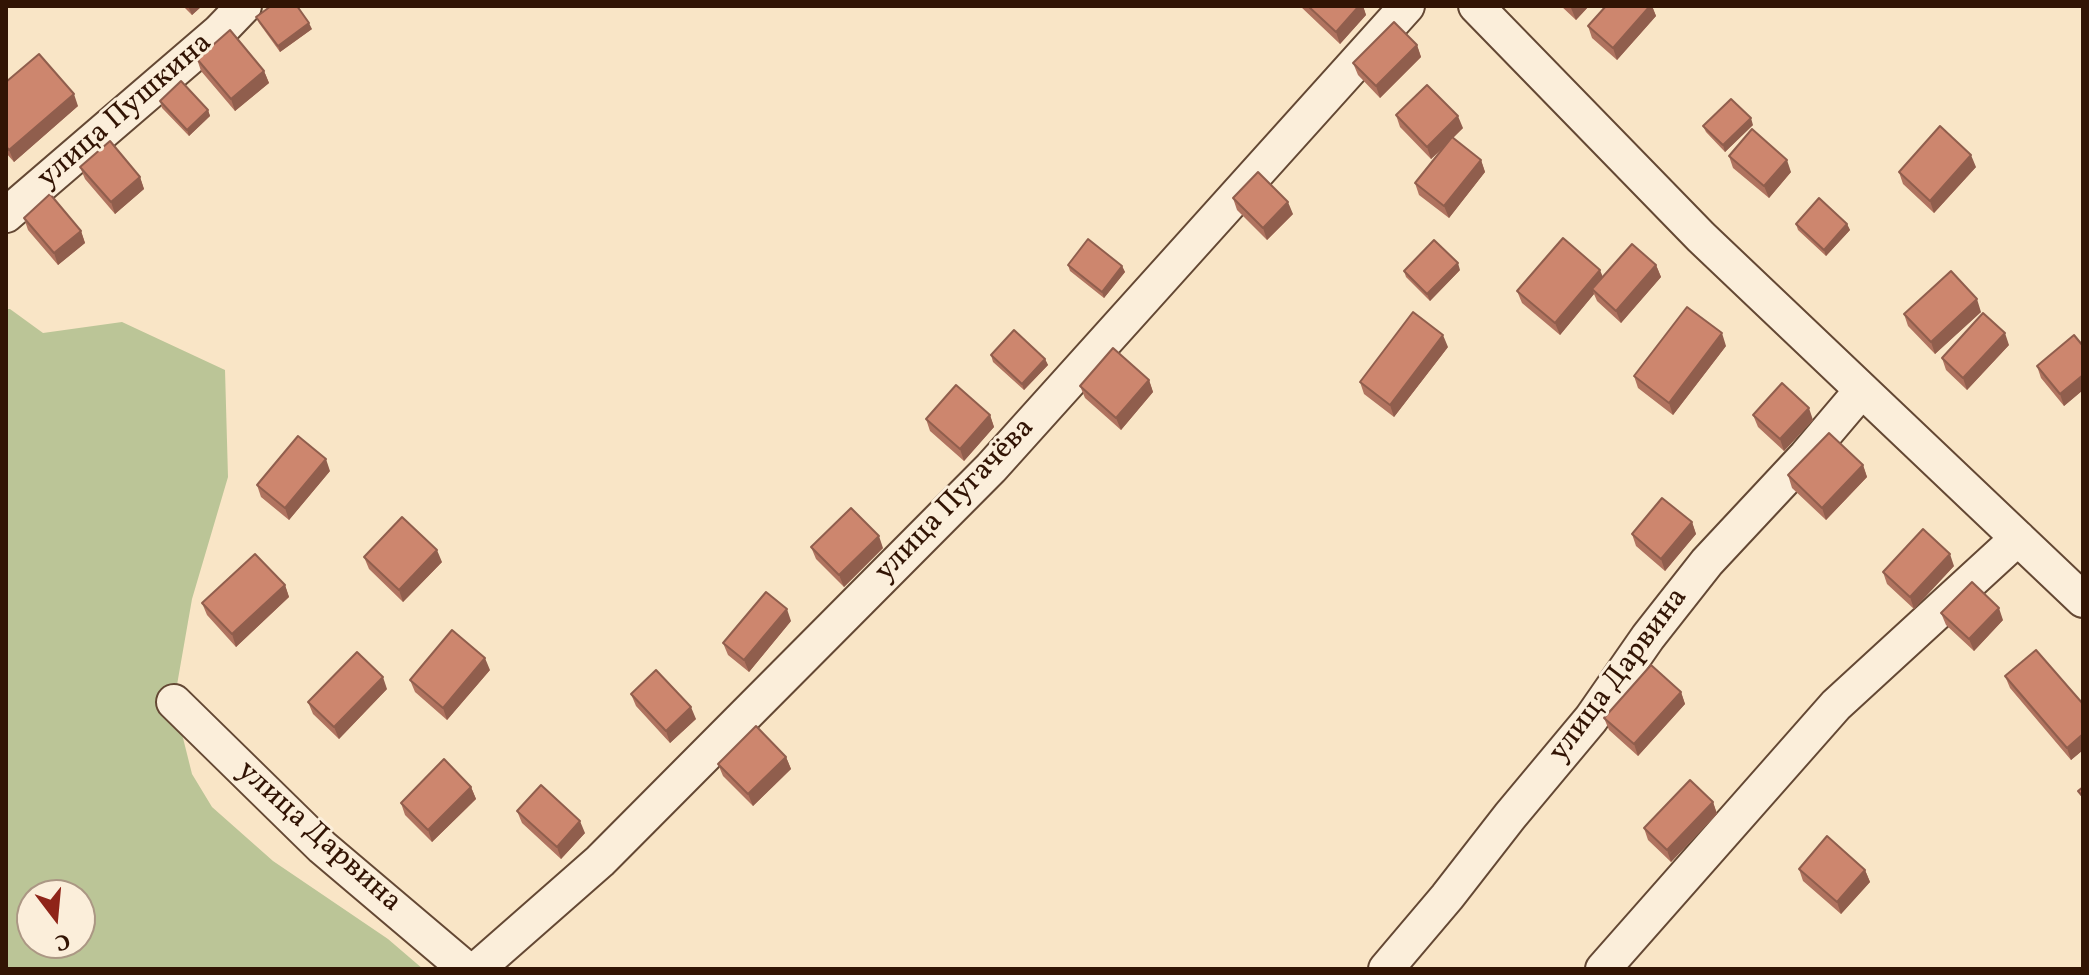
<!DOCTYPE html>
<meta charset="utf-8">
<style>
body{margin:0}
#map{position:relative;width:2089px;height:975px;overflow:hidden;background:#f9e5c6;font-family:Vollkorn,serif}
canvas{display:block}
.frame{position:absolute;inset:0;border:8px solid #321404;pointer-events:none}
.north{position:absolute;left:16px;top:879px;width:80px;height:80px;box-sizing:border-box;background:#fbeeda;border:2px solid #ab9784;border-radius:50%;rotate:164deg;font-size:22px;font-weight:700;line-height:32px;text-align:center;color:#321404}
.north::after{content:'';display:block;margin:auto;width:28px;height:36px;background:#8f2418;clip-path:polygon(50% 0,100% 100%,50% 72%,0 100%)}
</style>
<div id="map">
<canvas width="2089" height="975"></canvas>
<div class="frame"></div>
<div class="north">С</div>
</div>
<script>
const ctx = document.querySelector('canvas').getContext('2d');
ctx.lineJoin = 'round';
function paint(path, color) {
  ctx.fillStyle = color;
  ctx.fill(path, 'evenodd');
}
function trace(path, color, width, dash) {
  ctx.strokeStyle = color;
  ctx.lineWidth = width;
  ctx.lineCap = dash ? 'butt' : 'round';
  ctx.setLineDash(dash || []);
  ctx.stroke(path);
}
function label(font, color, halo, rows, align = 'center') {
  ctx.font = font + ' Vollkorn,serif';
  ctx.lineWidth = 6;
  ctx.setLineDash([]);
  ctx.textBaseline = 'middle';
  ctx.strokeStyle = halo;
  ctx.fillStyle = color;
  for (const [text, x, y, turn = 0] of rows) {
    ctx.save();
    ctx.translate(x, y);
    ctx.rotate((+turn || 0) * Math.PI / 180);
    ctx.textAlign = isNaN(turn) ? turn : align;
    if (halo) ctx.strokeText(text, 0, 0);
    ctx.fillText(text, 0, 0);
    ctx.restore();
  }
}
paint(new Path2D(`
 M 6,309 L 10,309 L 43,333 L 122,322 L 225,370 L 228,477 L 192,599 L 174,702 L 192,774 L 212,807 L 273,861 L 388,939 L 423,969 L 6,969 ZM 32,895 L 80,895 L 80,943 L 32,943 Z`), '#bbc597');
const minor = new Path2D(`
 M 1476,6 L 1701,237 L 2083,600
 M 6,215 L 219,32 L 244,6
 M 174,702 L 322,847 L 466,969
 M 477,969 L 600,861 L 991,468 L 1407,6
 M 1386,969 L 1447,897 L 1510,816 L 1591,719 L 1648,637 L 1707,562 L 1806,456 L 1862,390
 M 1603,969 L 1836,705 L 2018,538`);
trace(minor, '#644834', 38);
trace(minor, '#fbeeda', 34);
paint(new Path2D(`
 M 183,6 L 202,6 L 192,15 Z
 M 1300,6 L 1363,6 L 1366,15 L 1340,44 Z
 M 1561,6 L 1589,6 L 1576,20 Z
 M 1606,6 L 1652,6 L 1656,16 L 1617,60 L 1592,38 L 1588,26 Z
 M 256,17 L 312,29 L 280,52 L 259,23 Z
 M 1417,45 L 1421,57 L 1380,98 L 1358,75 L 1353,63 Z
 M 197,59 L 264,71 L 269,83 L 235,111 L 201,71 Z
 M 6,82 L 78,106 L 14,162 L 6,153 Z
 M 160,101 L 208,110 L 210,116 L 189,136 L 162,108 Z
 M 1396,115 L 1463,128 L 1453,138 L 1481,160 L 1485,172 L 1449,218 L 1419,195 L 1415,183 L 1443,148 L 1431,159 L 1400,127 Z
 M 1753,125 L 1725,152 L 1706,132 L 1703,126 Z
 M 1729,156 L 1791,172 L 1769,198 L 1733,168 Z
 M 80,167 L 140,177 L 144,189 L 115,214 L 85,179 Z
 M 1976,167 L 1934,213 L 1903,184 L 1899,172 Z
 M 1233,198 L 1293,214 L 1267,240 L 1237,210 Z
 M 24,218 L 81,231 L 85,243 L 58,265 L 28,230 Z
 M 1796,224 L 1847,224 L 1850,230 L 1826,256 L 1798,230 Z
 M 1068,265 L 1122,266 L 1125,272 L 1104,298 L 1070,271 Z
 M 1656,265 L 1661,277 L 1621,323 L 1597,301 L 1594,294 L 1560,335 L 1522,303 L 1517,291 L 1603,277 Z
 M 1460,270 L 1430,301 L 1406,277 L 1404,271 Z
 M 1981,312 L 1935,354 L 1908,326 L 1904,314 Z
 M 2009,345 L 1967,390 L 1946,370 L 1942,358 Z
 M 1726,346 L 1673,415 L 1638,388 L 1634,376 Z
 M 2083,346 L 2083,390 L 2064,406 L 2041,378 L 2037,366 Z
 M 1448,347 L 1394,417 L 1364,394 L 1360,382 Z
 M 991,355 L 1045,359 L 1048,365 L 1024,390 L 993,362 Z
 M 1149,380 L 1153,392 L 1121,430 L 1085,398 L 1080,386 Z
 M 990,415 L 994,427 L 964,461 L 930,431 L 926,419 Z
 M 1753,415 L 1813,420 L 1784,451 L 1758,427 Z
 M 1863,465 L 1867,477 L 1826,520 L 1792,488 L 1788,475 Z
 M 330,471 L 289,520 L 261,497 L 257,485 Z
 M 1692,522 L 1696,534 L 1665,571 L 1636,546 L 1632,534 Z
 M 811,547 L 883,548 L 844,587 L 816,559 Z
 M 364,557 L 442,562 L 403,602 L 369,569 Z
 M 1954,566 L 1914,609 L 1887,584 L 1883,572 Z
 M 285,585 L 289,597 L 236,647 L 207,615 L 202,603 Z
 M 1941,613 L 2003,620 L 1974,651 L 1946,625 Z
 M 791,621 L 749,672 L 728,655 L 723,643 Z
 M 490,670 L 447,720 L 415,692 L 410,680 Z
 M 2005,676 L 2083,704 L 2083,750 L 2071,760 L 2010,688 Z
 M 387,689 L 339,739 L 313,714 L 308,702 Z
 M 1681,692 L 1685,704 L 1638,756 L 1609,730 L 1604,718 Z
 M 631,694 L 696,719 L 670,743 L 636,706 Z
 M 786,757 L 791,769 L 753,806 L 723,776 L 718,764 Z
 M 471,787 L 476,799 L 432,842 L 405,815 L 401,803 Z
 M 1713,802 L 1717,814 L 1671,862 L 1648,840 L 1644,828 Z
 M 517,811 L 585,833 L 561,859 L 522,823 Z
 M 1799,869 L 1865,870 L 1870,882 L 1841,914 L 1803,881 Z`), '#b0735f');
paint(new Path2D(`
 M 188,6 L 202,6 L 192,15 Z
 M 1359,6 L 1363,6 L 1366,15 L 1340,44 L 1336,32 Z
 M 1573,6 L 1589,6 L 1576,20 L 1571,8 Z
 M 1650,6 L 1652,6 L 1656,16 L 1617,60 L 1613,48 Z
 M 309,23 L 312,29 L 280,52 L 278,46 Z
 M 1417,45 L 1421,57 L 1380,98 L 1376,86 Z
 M 264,71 L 269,83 L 235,111 L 231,99 Z
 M 74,94 L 78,106 L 14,162 L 9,150 Z
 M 208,110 L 210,116 L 189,136 L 187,130 Z
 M 1458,116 L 1463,128 L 1431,159 L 1427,147 Z
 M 1751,118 L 1753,125 L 1725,152 L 1723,145 Z
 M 1971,155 L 1976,167 L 1934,213 L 1930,201 Z
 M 1481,160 L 1485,172 L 1449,218 L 1444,206 Z
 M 1787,160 L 1791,172 L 1769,198 L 1764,186 Z
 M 140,177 L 144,189 L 115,214 L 111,202 Z
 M 1288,202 L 1293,214 L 1267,240 L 1263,228 Z
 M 1847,224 L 1850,230 L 1826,256 L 1824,250 Z
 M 81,231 L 85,243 L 58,265 L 54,253 Z
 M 1458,263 L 1460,270 L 1430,301 L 1427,294 Z
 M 1656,265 L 1661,277 L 1621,323 L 1616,311 Z
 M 1122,266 L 1125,272 L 1104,298 L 1102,292 Z
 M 1600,270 L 1605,282 L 1592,289 L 1594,294 L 1560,335 L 1555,323 Z
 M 1977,299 L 1981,312 L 1935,354 L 1931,342 Z
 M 1722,333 L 1726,346 L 1673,415 L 1669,403 Z
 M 2005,333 L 2009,345 L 1967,390 L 1963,378 Z
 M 1443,335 L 1448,347 L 1394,417 L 1390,405 Z
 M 1045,359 L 1048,365 L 1024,390 L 1022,384 Z
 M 2083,375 L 2083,390 L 2064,406 L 2060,394 Z
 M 1149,380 L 1153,392 L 1121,430 L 1116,418 Z
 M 1809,408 L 1813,420 L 1784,451 L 1780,439 Z
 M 990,415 L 994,427 L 964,461 L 960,449 Z
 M 326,459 L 330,471 L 289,520 L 285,508 Z
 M 1863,465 L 1867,477 L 1826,520 L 1822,508 Z
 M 1692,522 L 1696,534 L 1665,571 L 1661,559 Z
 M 879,536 L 883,548 L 844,587 L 839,575 Z
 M 437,550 L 442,562 L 403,602 L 399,590 Z
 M 1950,554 L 1954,566 L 1914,609 L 1910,597 Z
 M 285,585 L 289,597 L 236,647 L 232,634 Z
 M 1999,608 L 2003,620 L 1974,651 L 1969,639 Z
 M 787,609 L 791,621 L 749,672 L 744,660 Z
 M 485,658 L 490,670 L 447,720 L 443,708 Z
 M 383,677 L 387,689 L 339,739 L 334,727 Z
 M 1681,692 L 1685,704 L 1638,756 L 1634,744 Z
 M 691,707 L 696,719 L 670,743 L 666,731 Z
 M 2083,734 L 2083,750 L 2071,760 L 2067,748 Z
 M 786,757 L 791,769 L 753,806 L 748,794 Z
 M 471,787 L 476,799 L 432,842 L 428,830 Z
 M 1713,802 L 1717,814 L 1671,862 L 1667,850 Z
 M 580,821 L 585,833 L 561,859 L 557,847 Z
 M 1865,870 L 1870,882 L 1841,914 L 1837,902 Z`), '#905e4d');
const building = new Path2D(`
 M 271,6 L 297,6 L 309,23 L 278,46 L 256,17 Z
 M 1308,6 L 1359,6 L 1336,32 Z
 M 1606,6 L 1650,6 L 1613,48 L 1588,26 Z
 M 1394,22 L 1417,45 L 1376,86 L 1353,63 Z
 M 230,30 L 264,71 L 231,99 L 197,59 Z
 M 39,54 L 74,94 L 9,150 L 6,146 L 6,82 Z
 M 181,81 L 208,110 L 187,130 L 160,101 Z
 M 1427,85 L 1458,116 L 1427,147 L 1396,115 Z
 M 1731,99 L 1751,118 L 1723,145 L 1703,126 Z
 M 1940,126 L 1971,155 L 1930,201 L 1899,172 Z
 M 1752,129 L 1787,160 L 1764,186 L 1729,156 Z
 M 1452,137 L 1481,160 L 1444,206 L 1415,183 Z
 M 110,141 L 140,177 L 111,202 L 80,167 Z
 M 1258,172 L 1288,202 L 1263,228 L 1233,198 Z
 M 50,194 L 81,231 L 54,253 L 24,218 Z
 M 1819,198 L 1847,224 L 1824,250 L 1796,224 Z
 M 1563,238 L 1600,270 L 1555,323 L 1517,291 Z
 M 1088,239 L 1122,266 L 1102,292 L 1068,265 Z
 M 1434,240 L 1458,263 L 1427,294 L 1404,271 Z
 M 1632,244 L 1656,265 L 1616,311 L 1592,289 Z
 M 1951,271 L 1977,299 L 1931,342 L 1904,314 Z
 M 1687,307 L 1722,333 L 1669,403 L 1634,376 Z
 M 1413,312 L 1443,335 L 1390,405 L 1360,382 Z
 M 1983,313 L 2005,333 L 1963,378 L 1942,358 Z
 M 1014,330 L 1045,359 L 1022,384 L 991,355 Z
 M 2074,335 L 2083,346 L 2083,375 L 2060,394 L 2037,366 Z
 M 1113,348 L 1149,380 L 1116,418 L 1080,386 Z
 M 1782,383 L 1809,408 L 1780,439 L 1753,415 Z
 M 956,385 L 990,415 L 960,449 L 926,419 Z
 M 1829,433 L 1863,465 L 1822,508 L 1788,475 Z
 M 298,436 L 326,459 L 285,508 L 257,485 Z
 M 1662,498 L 1692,522 L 1661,559 L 1632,534 Z
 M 851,508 L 879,536 L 839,575 L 811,547 Z
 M 402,517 L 437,550 L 399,590 L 364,557 Z
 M 1923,529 L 1950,554 L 1910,597 L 1883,572 Z
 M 255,554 L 285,585 L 232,634 L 202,603 Z
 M 1972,582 L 1999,608 L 1969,639 L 1941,613 Z
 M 766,592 L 787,609 L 744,660 L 723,643 Z
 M 452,630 L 485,658 L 443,708 L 410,680 Z
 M 2036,650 L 2083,704 L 2083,734 L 2067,748 L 2005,676 Z
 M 357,652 L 383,677 L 334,727 L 308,702 Z
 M 1651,665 L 1681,692 L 1634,744 L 1604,718 Z
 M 656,670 L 691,707 L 666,731 L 631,694 Z
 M 756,726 L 786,757 L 748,794 L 718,764 Z
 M 444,759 L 471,787 L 428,830 L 401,803 Z
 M 1690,780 L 1713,802 L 1667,850 L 1644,828 Z
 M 541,785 L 580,821 L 557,847 L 517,811 Z
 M 2083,787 L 2083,797 L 2078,791 Z
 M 1827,836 L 1865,870 L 1837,902 L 1799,869 Z`);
paint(building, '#cd866e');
trace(building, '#905e4d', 2);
label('30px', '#321404', '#fbeeda', [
 ["улица Пушкина",126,112,-41],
 ["улица Пугачёва",956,501,-46],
 ["улица Дарвина",1620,676,-53],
 ["улица Дарвина",318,838,42]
]);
</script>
